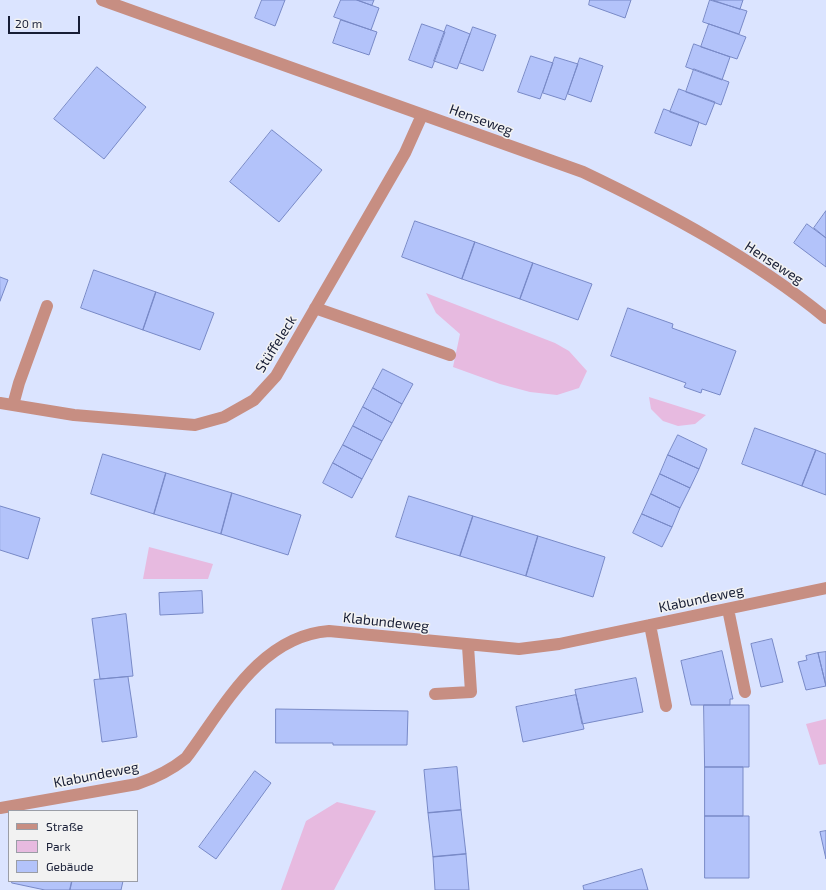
<!DOCTYPE html>
<meta charset="utf-8">
<style>
body{margin:0}
#map{position:relative;width:826px;height:890px;overflow:hidden;background:#dbe4ff;font-family:"Exo 2",sans-serif}
canvas{display:block}
.legend{position:absolute;left:8px;top:810px;width:130px;height:72px;box-sizing:border-box;background:#f2f2f2;border:1px solid #9a9da6;margin:0;padding:5px 7px;list-style:none;font-size:12px;color:#171d35}
.legend li{display:flex;align-items:center;gap:8px;height:20px}
.legend b{width:20px;border:1px solid #9a9da6}
.scale{position:absolute;left:8px;top:16px;width:72px;height:18px;box-sizing:border-box;border:2px solid #171d35;border-top:0;padding-left:5px;font-size:12px;line-height:14px;white-space:nowrap;color:#171d35;-webkit-text-stroke:3px #f2f2f2;paint-order:stroke}
</style>
<div id="map">
<canvas width="826" height="890"></canvas>
<ul class="legend">
<li><b style="height:5px;background:#c78e82"></b>Straße</li>
<li><b style="height:11px;background:#e7bae0"></b>Park</li>
<li><b style="height:11px;background:#b3c3fa"></b>Gebäude</li>
</ul>
<div class="scale">20 m</div>
</div>
<script>
const ctx = document.querySelector('canvas').getContext('2d');
ctx.lineJoin = 'round';
function paint(path, color) {
  ctx.fillStyle = color;
  ctx.fill(path, 'evenodd');
}
function trace(path, color, width, dash) {
  ctx.strokeStyle = color;
  ctx.lineWidth = width;
  ctx.lineCap = dash ? 'butt' : 'round';
  ctx.setLineDash(dash || []);
  ctx.stroke(path);
}
function label(font, color, halo, rows, align = 'center') {
  ctx.font = font + ' "Exo 2",sans-serif';
  ctx.lineWidth = 3;
  ctx.setLineDash([]);
  ctx.textBaseline = 'middle';
  ctx.strokeStyle = halo;
  ctx.fillStyle = color;
  for (const [text, x, y, turn = 0] of rows) {
    ctx.save();
    ctx.translate(x, y);
    ctx.rotate((+turn || 0) * Math.PI / 180);
    ctx.textAlign = isNaN(turn) ? turn : align;
    if (halo) ctx.strokeText(text, 0, 0);
    ctx.fillText(text, 0, 0);
    ctx.restore();
  }
}
paint(new Path2D(`
 M 426,293 L 555,343 L 569,351 L 587,371 L 579,388 L 557,395 L 530,392 L 500,384 L 453,367 L 460,334 L 436,313 Z
 M 649,397 L 706,415 L 695,424 L 678,426 L 663,421 L 651,409 Z
 M 149,547 L 213,564 L 208,579 L 143,579 Z
 M 826,719 L 826,764 L 819,765 L 806,724 Z
 M 337,802 L 376,811 L 334,890 L 281,890 L 306,821 Z`), '#e7bae0');
const building = new Path2D(`
 M 262,0 L 285,0 L 275,26 L 255,18 Z
 M 341,0 L 357,0 L 379,8 L 371,30 L 334,17 Z
 M 357,0 L 374,0 L 372,5 Z
 M 590,0 L 631,0 L 625,18 L 589,5 Z
 M 710,0 L 747,11 L 739,34 L 703,22 Z
 M 713,0 L 743,0 L 740,9 Z
 M 341,20 L 377,32 L 369,55 L 333,43 Z
 M 422,24 L 445,32 L 432,68 L 409,60 Z
 M 709,24 L 746,37 L 737,59 L 701,47 Z
 M 447,25 L 470,34 L 457,69 L 434,61 Z
 M 473,27 L 496,35 L 483,71 L 460,63 Z
 M 694,44 L 730,57 L 722,80 L 686,67 Z
 M 531,56 L 553,63 L 540,99 L 518,92 Z
 M 555,57 L 578,64 L 565,100 L 543,93 Z
 M 580,58 L 603,66 L 591,102 L 568,94 Z
 M 97,67 L 146,107 L 104,159 L 54,119 Z
 M 694,69 L 729,82 L 721,105 L 686,92 Z
 M 679,89 L 715,102 L 706,125 L 670,112 Z
 M 664,109 L 699,122 L 691,146 L 655,133 Z
 M 272,130 L 322,170 L 279,222 L 230,182 Z
 M 826,211 L 826,238 L 814,228 Z
 M 415,221 L 475,242 L 462,279 L 402,257 Z
 M 807,224 L 826,238 L 826,267 L 794,243 Z
 M 475,242 L 533,263 L 520,299 L 462,279 Z
 M 533,263 L 592,284 L 578,320 L 520,299 Z
 M 94,270 L 156,292 L 143,330 L 81,308 Z
 M 0,277 L 8,280 L 0,301 Z
 M 156,292 L 214,313 L 200,350 L 143,330 Z
 M 628,308 L 673,324 L 672,328 L 736,351 L 720,395 L 702,389 L 701,393 L 684,387 L 686,383 L 611,356 Z
 M 383,369 L 413,384 L 402,404 L 373,388 Z
 M 373,388 L 402,404 L 392,423 L 363,407 Z
 M 363,407 L 392,423 L 382,441 L 353,426 Z
 M 353,426 L 382,441 L 372,460 L 343,445 Z
 M 755,428 L 816,450 L 802,486 L 742,464 Z
 M 678,435 L 707,449 L 699,469 L 668,455 Z
 M 343,445 L 372,460 L 362,479 L 333,463 Z
 M 816,450 L 826,454 L 826,495 L 802,486 Z
 M 103,454 L 166,473 L 154,514 L 91,494 Z
 M 668,455 L 699,469 L 690,488 L 660,474 Z
 M 333,463 L 362,479 L 352,498 L 323,483 Z
 M 166,473 L 232,493 L 221,534 L 154,514 Z
 M 660,474 L 690,488 L 680,508 L 651,494 Z
 M 232,493 L 301,515 L 288,555 L 221,534 Z
 M 651,494 L 680,508 L 672,527 L 642,514 Z
 M 409,496 L 473,516 L 460,556 L 396,537 Z
 M 0,506 L 40,518 L 28,559 L 0,550 Z
 M 642,514 L 672,527 L 662,547 L 633,533 Z
 M 473,516 L 538,536 L 526,576 L 460,556 Z
 M 538,536 L 605,557 L 593,597 L 526,576 Z
 M 202,591 L 203,613 L 160,615 L 159,593 Z
 M 126,614 L 133,676 L 100,679 L 92,619 Z
 M 772,639 L 783,682 L 761,687 L 751,644 Z
 M 722,651 L 733,699 L 730,699 L 730,705 L 691,705 L 681,661 Z
 M 826,652 L 826,686 L 818,653 Z
 M 818,653 L 826,686 L 806,690 L 798,662 L 807,660 L 806,656 Z
 M 128,677 L 137,737 L 102,742 L 94,680 Z
 M 636,678 L 643,712 L 582,724 L 575,690 Z
 M 576,695 L 584,729 L 523,742 L 516,707 Z
 M 704,705 L 749,705 L 749,767 L 705,767 Z
 M 276,709 L 408,711 L 407,745 L 333,745 L 333,743 L 276,743 Z
 M 457,767 L 461,810 L 428,813 L 424,770 Z
 M 705,767 L 743,767 L 743,816 L 705,816 Z
 M 255,771 L 271,783 L 216,859 L 199,847 Z
 M 461,810 L 466,854 L 433,857 L 428,813 Z
 M 705,816 L 749,816 L 749,878 L 705,878 Z
 M 826,831 L 826,859 L 820,832 Z
 M 466,854 L 469,890 L 435,890 L 433,857 Z
 M 642,869 L 648,890 L 584,890 L 583,886 Z
 M 12,881 L 72,881 L 70,890 L 45,890 L 12,883 Z
 M 72,881 L 123,881 L 121,890 L 70,890 Z`);
paint(building, '#b3c3fa');
trace(building, '#7889c7', 1);
trace(new Path2D(`
 M 102,0 L 583,172 C 667,212 754,259 826,318
 M 315,308 L 450,355
 M 0,403 L 74,415 L 195,425 L 224,417 L 254,400 L 276,376 L 405,153 L 422,115
 M 13,405 L 19,383 L 47,306
 M 728,609 L 745,692
 M 650,625 L 666,706
 M 435,694 L 471,692 L 468,646
 M 0,808 L 137,784 C 155,778 171,770 186,758 C 223,709 259,636 329,631 L 519,649 L 559,644 L 826,588`), '#c78e82', 12);
label('14px', '#171d35', '#f2f2f2', [
 ["Henseweg",481,120,20],
 ["Henseweg",774,263,33],
 ["Stüffeleck",276,344,-58],
 ["Klabundeweg",701,599,-12],
 ["Klabundeweg",386,622,6],
 ["Klabundeweg",96,775,-11]
]);
</script>
